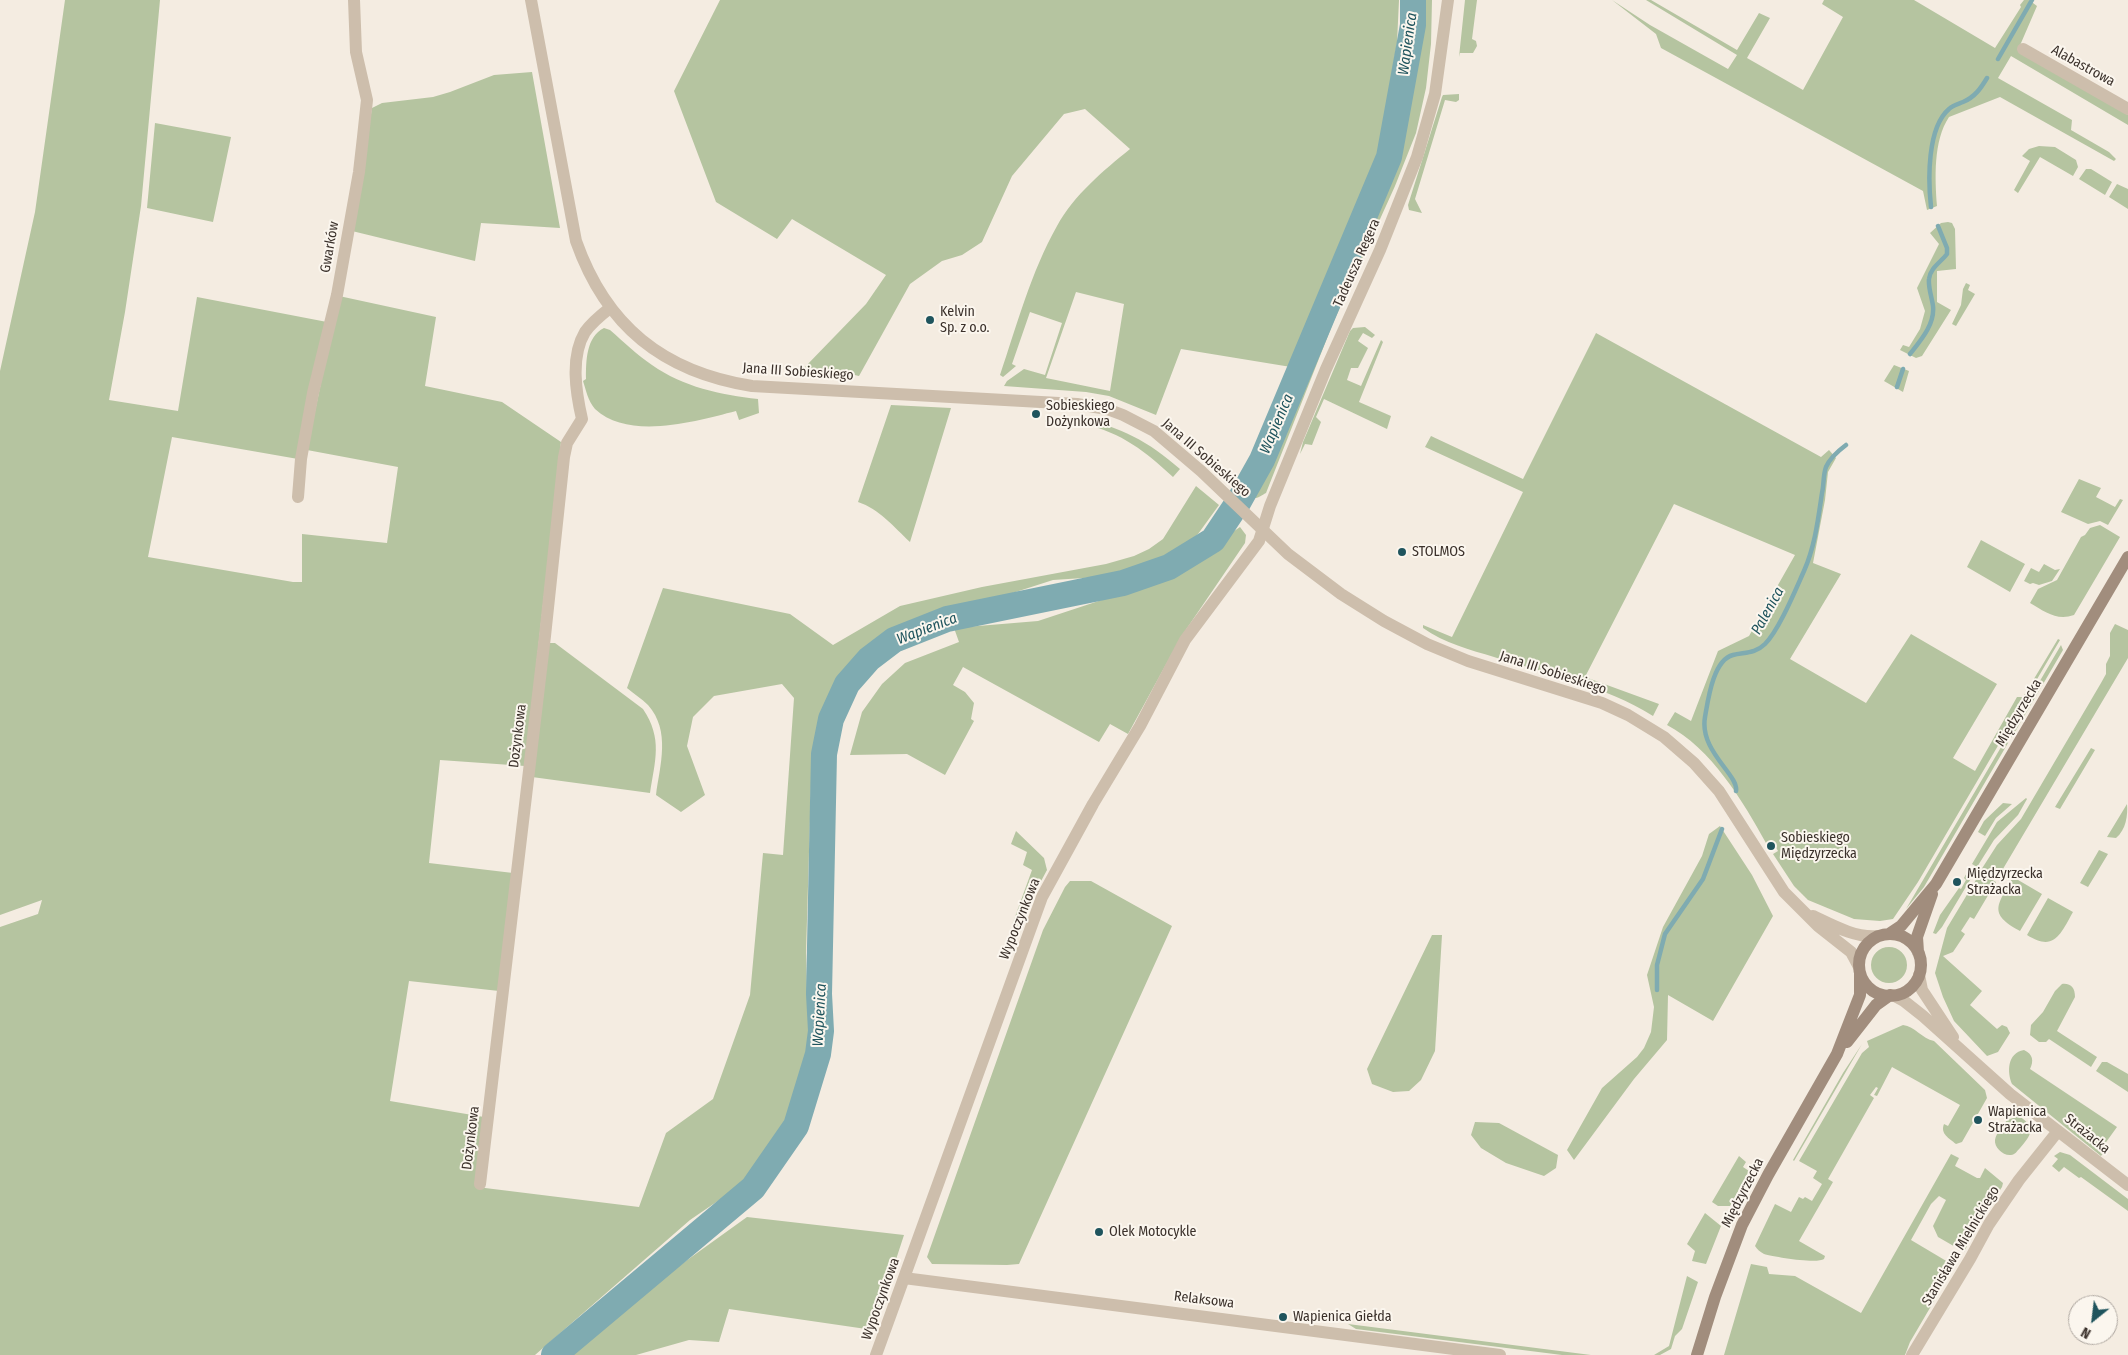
<!DOCTYPE html>
<meta charset="utf-8">
<style>
body{margin:0}
#map{position:relative;width:2128px;height:1355px;overflow:hidden;background:#f4ece1;font-family:"Fira Sans Condensed",sans-serif}
canvas{display:block}
.north{position:absolute;left:2068px;top:1295px;width:50px;height:50px;box-sizing:border-box;background:#fbf6ee;border:1px solid #aea7a0;border-radius:50%;rotate:209deg;font-size:14px;font-weight:700;line-height:20px;text-align:center;color:#3b312b}
.north::after{content:'';display:block;margin:auto;width:18px;height:22px;background:#1f545d;clip-path:polygon(50% 0,100% 100%,50% 72%,0 100%)}
</style>
<div id="map">
<canvas width="2128" height="1355"></canvas>
<div class="north">N</div>
</div>
<script>
const ctx = document.querySelector('canvas').getContext('2d');
ctx.lineJoin = 'round';
function paint(path, color) {
  ctx.fillStyle = color;
  ctx.fill(path, 'evenodd');
}
function trace(path, color, width, dash) {
  ctx.strokeStyle = color;
  ctx.lineWidth = width;
  ctx.lineCap = dash ? 'butt' : 'round';
  ctx.setLineDash(dash || []);
  ctx.stroke(path);
}
function label(font, color, halo, rows, align = 'center') {
  ctx.font = font + ' "Fira Sans Condensed",sans-serif';
  ctx.lineWidth = 4;
  ctx.setLineDash([]);
  ctx.textBaseline = 'middle';
  ctx.strokeStyle = halo;
  ctx.fillStyle = color;
  for (const [text, x, y, turn = 0] of rows) {
    ctx.save();
    ctx.translate(x, y);
    ctx.rotate((+turn || 0) * Math.PI / 180);
    ctx.textAlign = isNaN(turn) ? turn : align;
    if (halo) ctx.strokeText(text, 0, 0);
    ctx.fillText(text, 0, 0);
    ctx.restore();
  }
}
paint(new Path2D(`
 M 65,0 L 160,0 L 141,206 L 125,312 L 109,400 L 178,411 L 197,297 L 327,322 L 298,459 L 172,437 L 148,557 L 293,582 L 302,582 L 302,534 L 387,543 L 398,467 L 307,450 L 339,296 L 436,317 L 425,386 L 502,402 L 561,442 L 525,766 L 440,760 L 429,863 L 513,873 L 499,991 L 409,981 L 390,1101 L 484,1117 L 477,1187 L 639,1207 L 666,1133 L 713,1099 L 750,995 L 763,853 L 783,855 L 794,698 L 782,684 L 714,696 L 693,717 L 687,746 L 705,795 L 681,812 L 656,795 C 660,765 671,731 648,705 C 642,699 633,693 627,688 L 663,588 L 790,614 L 833,645 L 900,606 L 982,587 L 1106,564 L 1134,556 L 1149,549 L 1163,539 L 1196,486 L 1219,505 L 1198,534 L 1166,562 L 1099,577 L 1053,580 L 997,598 L 944,612 L 867,647 L 849,664 L 821,714 L 812,751 L 806,953 L 807,994 L 814,1044 L 792,1122 L 747,1181 L 690,1220 L 535,1355 L 0,1355 L 0,927 L 38,914 L 42,900 L 0,915 L 0,371 L 35,212 Z
 M 720,0 L 1399,0 L 1397,43 L 1379,149 L 1291,367 L 1181,349 L 1156,415 L 1109,396 L 1086,392 L 1004,386 L 1007,381 L 1024,369 L 1045,375 L 1062,323 L 1030,312 L 1012,364 L 1016,366 L 1003,377 L 1000,375 C 1017,325 1031,272 1057,226 C 1074,195 1103,171 1130,149 L 1085,109 L 1064,114 L 1012,176 L 982,242 L 962,255 L 942,261 L 910,284 L 859,376 L 833,370 L 804,368 L 866,304 L 886,275 L 792,219 L 777,239 L 716,202 L 674,91 ZM 1076,292 L 1124,304 L 1110,391 L 1046,378 Z
 M 1419,0 L 1432,0 L 1431,44 L 1426,88 L 1416,133 L 1395,186 L 1333,323 L 1266,493 C 1260,496 1256,501 1250,496 L 1266,471 L 1396,160 C 1412,108 1421,55 1419,0 Z
 M 1465,0 L 1477,0 L 1472,39 L 1476,41 L 1477,46 L 1473,53 L 1460,53 L 1459,57 Z
 M 1612,0 L 1650,25 L 1728,69 L 1737,55 L 1646,0 L 1651,0 L 1737,50 L 1759,13 L 1770,18 L 1747,58 L 1803,90 L 1843,17 L 1822,4 L 1824,0 L 1914,0 L 1995,48 L 2021,7 L 2020,5 L 2024,0 L 2029,0 L 2037,6 L 2018,50 L 2128,115 L 2128,125 L 2011,56 L 1998,78 L 2072,120 L 2071,130 L 2109,152 L 2116,159 L 2114,161 L 2000,97 L 1949,117 C 1933,141 1935,179 1937,206 L 1927,210 L 1923,191 L 1661,48 L 1656,34 Z
 M 532,72 L 560,228 L 481,223 L 475,261 L 352,231 L 372,108 L 382,103 L 433,97 L 450,92 L 494,75 Z
 M 1459,94 L 1459,100 L 1456,102 L 1445,100 L 1415,199 L 1422,213 L 1409,210 L 1408,205 L 1442,97 L 1443,95 Z
 M 155,123 L 231,137 L 213,222 L 147,208 Z
 M 2039,146 L 2055,147 L 2076,160 L 2078,167 L 2073,176 L 2040,157 L 2018,193 L 2014,190 L 2030,161 L 2022,156 L 2029,149 Z
 M 2086,169 L 2091,169 L 2112,182 L 2105,195 L 2079,179 Z
 M 2117,184 L 2128,189 L 2128,209 L 2109,197 Z
 M 1948,222 L 1952,223 L 1955,229 L 1956,269 L 1937,271 L 1937,302 L 1951,310 L 1922,356 L 1916,358 L 1900,350 L 1903,345 L 1909,347 L 1920,329 L 1925,311 L 1917,288 L 1939,244 L 1930,233 L 1941,223 Z
 M 1966,283 L 1970,285 L 1968,290 L 1975,294 L 1956,326 L 1952,324 L 1961,305 L 1963,289 Z
 M 1365,327 L 1375,335 L 1372,338 L 1363,333 L 1358,341 L 1368,348 L 1358,368 L 1351,368 L 1347,380 L 1361,386 L 1381,340 L 1383,342 L 1359,402 L 1391,416 L 1387,429 L 1324,399 L 1316,417 L 1321,422 L 1312,445 L 1305,444 L 1300,454 L 1303,442 L 1350,331 L 1353,328 Z
 M 604,328 L 610,330 C 624,342 637,355 652,365 C 683,387 721,395 758,399 L 759,413 L 739,420 L 736,411 C 697,421 629,441 595,409 C 588,401 586,390 583,381 L 586,379 C 586,361 586,337 604,328 Z
 M 1596,333 L 1821,457 L 1829,450 L 1836,458 L 1828,472 L 1825,500 L 1813,563 L 1841,574 L 1790,659 L 1866,703 L 1911,634 L 1997,684 L 1953,758 L 1975,771 L 2017,697 L 2023,697 L 2058,639 L 2060,640 L 1918,882 L 1893,919 L 1880,921 L 1854,919 L 1808,900 L 1794,886 L 1773,854 L 1778,851 L 1772,840 L 1766,843 C 1743,801 1711,748 1667,725 L 1675,712 L 1691,721 L 1718,651 L 1749,636 L 1795,555 L 1674,504 L 1585,677 L 1659,704 L 1653,716 C 1605,686 1548,674 1494,657 C 1471,650 1444,643 1423,628 L 1423,625 L 1452,637 L 1523,492 L 1425,447 L 1431,436 L 1523,479 Z
 M 1894,365 L 1909,371 L 1903,392 L 1884,381 Z
 M 891,405 L 951,408 L 910,542 C 894,527 879,509 858,502 Z
 M 1069,418 L 1069,421 L 1079,421 L 1079,418 C 1121,427 1148,441 1180,469 L 1173,477 C 1145,451 1122,433 1084,424 C 1071,422 1057,423 1045,422 L 1045,420 Z
 M 2079,479 L 2101,488 L 2096,497 L 2115,507 L 2120,499 L 2123,500 L 2108,525 L 2100,521 L 2088,524 L 2061,512 Z
 M 2100,525 L 2120,537 L 2074,615 C 2057,621 2045,612 2030,603 L 2038,589 L 2057,580 L 2081,537 L 2085,535 L 2090,528 Z
 M 1240,527 L 1246,535 L 1245,543 L 1181,637 L 1128,734 L 1110,724 L 1099,742 L 963,667 L 953,685 L 965,692 L 974,703 L 971,719 L 974,721 L 945,775 L 907,754 L 850,755 L 862,712 L 882,684 L 905,663 L 959,642 L 954,628 L 1038,621 L 1135,589 L 1179,569 Z
 M 1981,540 L 2025,564 L 2010,592 L 1967,567 Z
 M 2044,564 L 2055,570 L 2060,569 L 2052,581 L 2039,585 L 2033,583 L 2030,584 L 2024,581 L 2031,568 L 2039,572 Z
 M 2115,624 L 2128,630 L 2128,658 L 1997,879 L 1981,870 L 1997,845 L 2021,819 L 2101,683 L 2106,674 L 2106,664 L 2110,656 L 2110,633 Z
 M 549,643 L 555,643 L 643,709 C 663,739 655,760 650,793 L 532,777 Z
 M 2061,645 L 2063,650 L 2012,737 L 2009,738 L 2008,743 L 1924,887 L 1906,909 Z
 M 2091,748 L 2095,750 L 2060,809 L 2055,807 Z
 M 2026,798 L 2027,799 L 2018,815 L 1994,840 L 1977,867 L 1972,864 L 1997,822 Z
 M 2003,803 L 2012,804 L 1996,818 L 1985,836 L 1978,832 L 1984,821 Z
 M 2127,804 C 2128,815 2126,830 2116,838 L 2107,837 Z
 M 1720,826 L 1752,875 L 1773,916 L 1713,1021 L 1668,995 L 1667,1040 L 1634,1079 L 1574,1160 L 1567,1150 L 1602,1088 L 1637,1057 L 1644,1048 L 1651,1032 L 1654,1007 L 1647,975 L 1663,927 L 1702,856 L 1709,834 Z
 M 1016,831 L 1044,858 L 1047,870 L 1017,926 L 1012,925 L 1032,870 L 1023,865 L 1027,852 L 1011,844 Z
 M 2099,850 L 2108,854 L 2088,887 L 2080,883 Z
 M 1970,867 L 1976,870 L 1942,927 L 1936,934 L 1933,933 L 1940,915 L 1959,888 L 1961,889 L 1966,880 L 1964,878 Z
 M 1980,873 L 1996,882 L 1974,919 L 1970,917 L 1961,931 L 1965,934 L 1953,952 L 1943,956 L 1982,991 L 1970,1005 L 1997,1029 L 2002,1025 L 2007,1027 L 2010,1033 L 1998,1052 L 1987,1056 L 1954,1021 L 1943,997 L 1935,973 L 1947,928 Z
 M 2013,877 L 2042,894 L 2020,931 C 1987,913 1998,905 2013,877 Z
 M 1070,881 L 1091,881 L 1172,926 L 1019,1264 L 1007,1265 L 932,1264 L 927,1257 L 1043,930 L 1065,887 Z
 M 2048,898 L 2073,912 C 2060,935 2054,952 2027,935 Z
 M 1432,935 L 1442,935 L 1435,1051 L 1421,1080 L 1409,1091 L 1393,1092 L 1372,1084 L 1367,1069 Z
 M1871 965a18 18 0 1 1 36 0a18 18 0 1 1-36 0Z
 M 2062,984 C 2071,983 2075,988 2075,997 L 2057,1031 L 2097,1057 L 2091,1067 L 2049,1039 L 2046,1042 L 2039,1042 L 2030,1035 L 2031,1025 L 2043,1012 L 2055,991 Z
 M 1903,1025 C 1915,1026 1922,1039 1934,1041 L 1985,1090 L 1987,1098 L 1962,1142 L 1956,1144 C 1949,1138 1940,1134 1944,1124 L 1948,1126 L 1960,1105 L 1892,1067 L 1877,1096 L 1874,1095 L 1878,1088 L 1876,1087 L 1870,1095 L 1874,1098 L 1828,1179 L 1833,1182 L 1799,1241 L 1825,1256 L 1824,1259 C 1817,1264 1774,1257 1764,1254 C 1760,1252 1757,1249 1755,1246 L 1775,1204 L 1791,1212 L 1799,1197 L 1803,1199 L 1805,1197 L 1812,1201 L 1822,1184 L 1813,1178 L 1817,1171 L 1799,1161 L 1862,1053 L 1869,1047 L 1867,1041 Z
 M 1862,1044 L 1794,1161 L 1793,1160 L 1843,1073 Z
 M 2024,1050 C 2033,1054 2034,1061 2030,1069 L 2117,1127 L 2104,1145 L 2107,1148 L 2101,1156 L 2012,1084 C 2007,1072 2007,1053 2024,1050 Z
 M 2102,1062 L 2107,1062 L 2128,1074 L 2128,1092 L 2096,1071 Z
 M 2019,1116 C 2037,1128 2031,1135 2020,1148 C 2017,1151 2015,1155 2011,1155 C 2003,1156 1994,1147 1995,1140 C 1996,1133 2003,1126 2007,1120 Z
 M 1475,1122 L 1499,1123 L 1558,1155 L 1556,1168 L 1544,1176 L 1506,1163 L 1481,1148 L 1471,1135 Z
 M 2060,1152 L 2070,1155 L 2128,1199 L 2128,1211 L 2081,1177 L 2079,1178 L 2064,1167 L 2059,1172 L 2052,1166 L 2058,1159 L 2054,1156 Z
 M 1951,1154 L 1959,1158 L 1955,1166 L 1977,1178 L 1980,1178 L 1985,1168 L 2003,1183 L 2002,1187 L 1979,1222 L 1964,1252 L 1938,1237 L 1933,1226 L 1946,1200 L 1939,1196 L 1931,1204 L 1911,1240 L 1948,1262 L 1951,1272 L 1910,1342 L 1905,1355 L 1724,1355 L 1751,1264 L 1767,1267 L 1769,1274 L 1795,1276 L 1861,1313 Z
 M 1739,1156 L 1746,1162 L 1743,1167 L 1749,1171 L 1730,1206 L 1718,1206 L 1712,1202 Z
 M 1705,1213 L 1721,1226 L 1706,1264 L 1692,1261 L 1695,1251 L 1687,1244 Z
 M 747,1217 L 904,1235 L 873,1330 L 729,1309 L 719,1342 L 689,1340 L 636,1355 L 566,1355 L 615,1312 Z
 M 1687,1276 L 1698,1282 L 1682,1329 L 1675,1336 L 1671,1349 L 1660,1355 L 1654,1355 L 1669,1346 Z
 M 1348,1324 L 1591,1355 L 1562,1355 L 1356,1329 Z`), '#b5c4a0');
trace(new Path2D(`
 M 1998,59 L 2032,0
 M 1931,207 C 1928,180 1927,128 1949,109 C 1953,105 1958,104 1963,102 C 1975,97 1981,88 1987,78
 M 1910,354 C 1921,340 1935,324 1933,306 C 1932,298 1928,287 1929,279 C 1930,268 1941,262 1947,254 L 1947,248 L 1938,226
 M 1897,387 L 1903,369
 M 1736,791 C 1739,775 1699,751 1705,717 C 1708,700 1713,660 1733,655 C 1744,652 1755,654 1765,644 C 1779,630 1795,591 1804,571 C 1815,546 1818,520 1822,493 C 1824,485 1823,475 1826,467 C 1830,458 1838,451 1846,445
 M 1657,990 L 1657,965 L 1665,934 L 1703,879 L 1722,829`), '#7fabb1', 4.5);
trace(new Path2D(`
 M 554,1355 L 753,1188 L 796,1126 L 818,1054 L 821,1031 L 819,994 L 824,754 L 831,719 L 847,684 L 869,659 L 894,640 L 947,619 L 1123,583 L 1169,567 L 1213,540 L 1239,501 L 1262,460 L 1389,157 L 1413,25 L 1413,0`), '#7fabb1', 26);
trace(new Path2D(`
 M 2023,49 L 2128,109
 M 298,497 L 301,459 L 313,393 L 337,295 L 359,172 L 363,137 L 367,100 L 356,52 L 354,0
 M 1919,975 L 1922,990 L 1953,1037
 M 1893,995 L 1904,1001 L 1923,1016 L 2010,1094 L 2128,1185
 M 480,1184 L 545,636 L 564,457 L 567,443 L 582,419 C 576,393 570,357 585,332 C 592,322 601,315 610,308
 M 904,1278 L 1500,1355
 M 876,1355 L 1042,897 L 1093,804 L 1140,726 L 1185,640 L 1259,541 L 1270,506 L 1326,369 L 1380,250 L 1417,157 L 1435,94 L 1448,0
 M 1912,1355 L 1970,1259 L 1989,1224 L 2019,1180 L 2058,1131`), '#cdbeac', 12);
trace(new Path2D(`
 M 531,0 L 576,241 C 606,326 663,372 752,386 L 1077,404 L 1107,409 L 1123,415 L 1154,431 L 1201,471 L 1288,554 L 1341,594 L 1384,621 L 1427,644 L 1468,661 L 1602,703 L 1628,715 L 1664,737 L 1694,763 L 1719,791 L 1784,892 L 1818,926 L 1851,952 L 1859,967
 M 1813,916 C 1832,925 1855,938 1877,936`), '#cdbeac', 12);
trace(new Path2D(`
 M 1889,934 L 1901,926 L 1936,884 L 2128,557
 M1859 965a31 31 0 1 1 62 0a31 31 0 1 1-62 0Z
 M 1918,952 L 1917,937 L 1932,894
 M 1847,1042 L 1876,1005 L 1890,995
 M 1697,1355 L 1715,1297 L 1742,1225 L 1768,1175 L 1837,1054 L 1860,995 L 1860,974`), '#a18d7d', 12);
for (const [x, y, r, color] of [
 [930,320,5,"#1f545d"],
 [1036,414,5,"#1f545d"],
 [1402,552,5,"#1f545d"],
 [1771,846,5,"#1f545d"],
 [1957,882,5,"#1f545d"],
 [1978,1120,5,"#1f545d"],
 [1099,1232,5,"#1f545d"],
 [1283,1317,5,"#1f545d"]
]) {
  const dot = new Path2D();
  dot.arc(x, y, r, 0, 2 * Math.PI);
  ctx.fillStyle = color;
  ctx.fill(dot);
  trace(dot, '#fbf6ee', 2);
}
label('14px', '#3b312b', '#fbf6ee', [
 ["Alabastrowa",2083,66,29],
 ["Gwarków",330,247,-80],
 ["Tadeusza Regera",1357,263,-66],
 ["Jana III Sobieskiego",798,372,4],
 ["Jana III Sobieskiego",1206,458,41],
 ["Jana III Sobieskiego",1553,673,18],
 ["Międzyrzecka",2019,713,-59],
 ["Dożynkowa",518,736,-83],
 ["Wypoczynkowa",1020,919,-68],
 ["Strażacka",2087,1134,39],
 ["Dożynkowa",471,1138,-83],
 ["Międzyrzecka",1743,1193,-63],
 ["Stanisława Mielnickiego",1961,1246,-59],
 ["Wypoczynkowa",881,1299,-70],
 ["Relaksowa",1204,1300,7]
]);
label('14px', '#3b312b', '#fbf6ee', [
 ["Kelvin",940,312],
 ["Sp. z o.o.",940,328],
 ["Sobieskiego",1046,406],
 ["Dożynkowa",1046,422],
 ["STOLMOS",1412,552],
 ["Sobieskiego",1781,838],
 ["Międzyrzecka",1781,854],
 ["Międzyrzecka",1967,874],
 ["Strażacka",1967,890],
 ["Wapienica",1988,1112],
 ["Strażacka",1988,1128],
 ["Olek Motocykle",1109,1232],
 ["Wapienica Giełda",1293,1317]
], 'left');
label('italic 15px', '#1f545d', '#fbf6ee', [
 ["Wapienica",1408,44,-82],
 ["Wapienica",1277,424,-67],
 ["Palenica",1768,611,-61],
 ["Wapienica",927,629,-21],
 ["Wapienica",820,1015,-87]
]);
</script>
